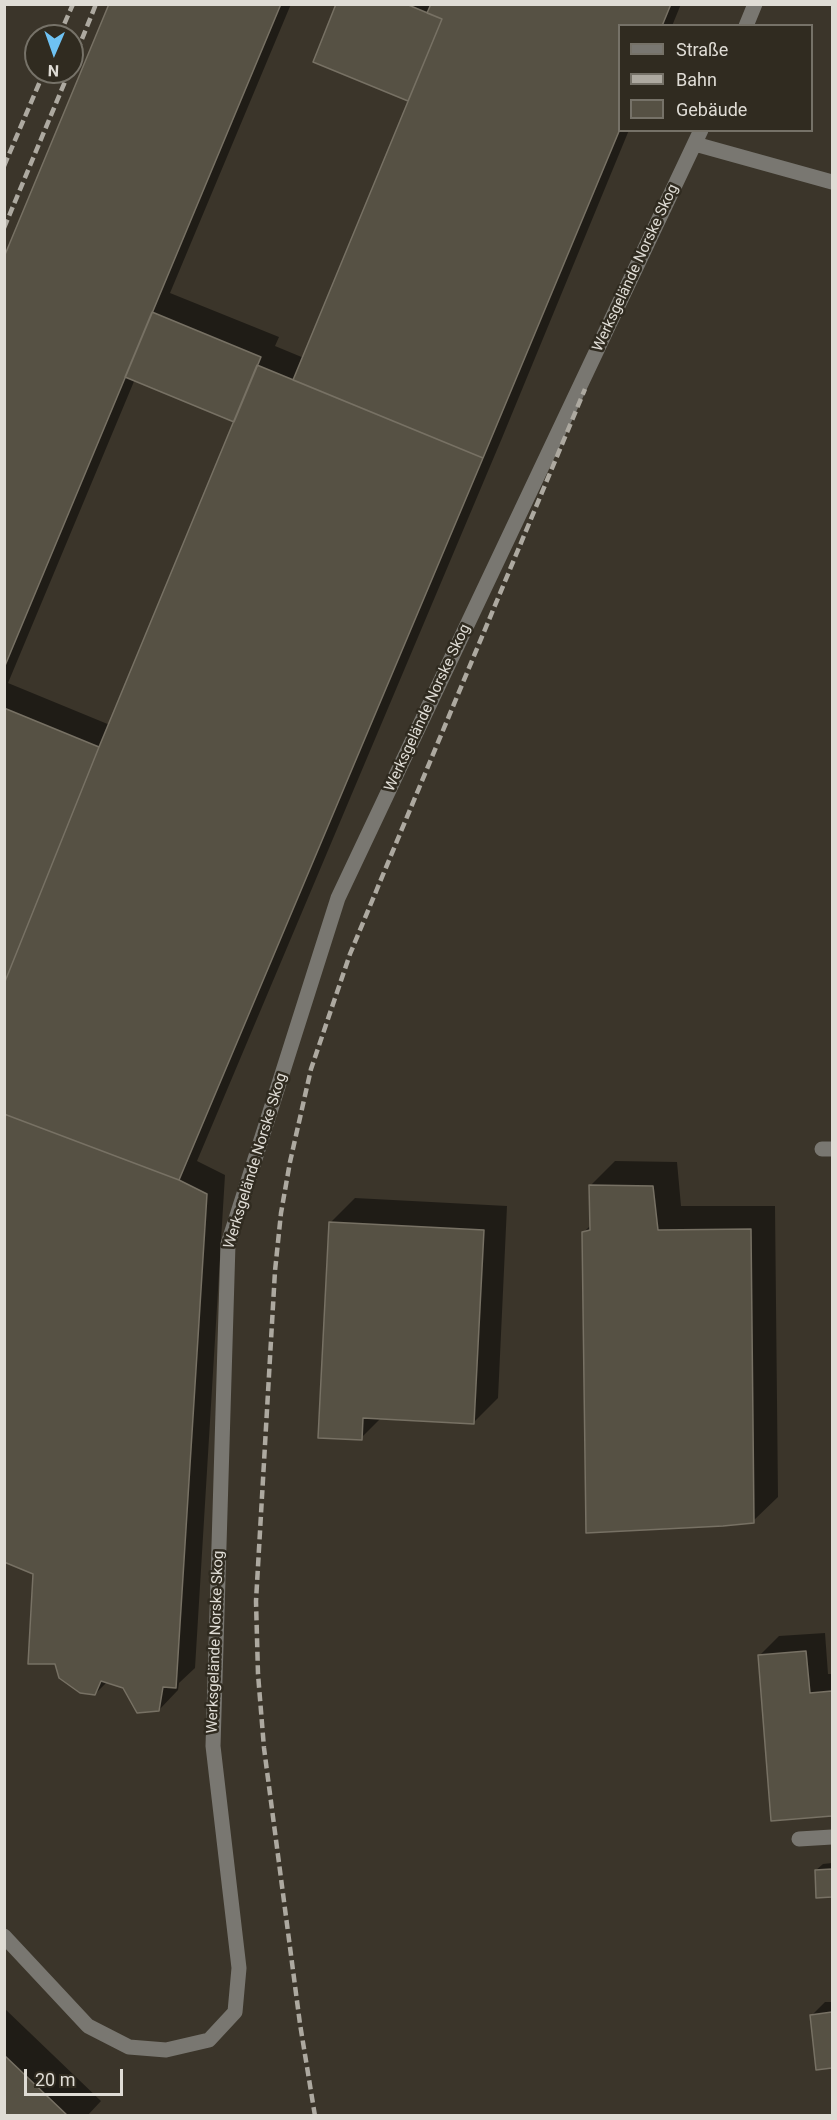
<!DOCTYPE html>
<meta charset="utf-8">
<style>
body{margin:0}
#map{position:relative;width:837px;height:2120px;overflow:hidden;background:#3b352a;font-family:Roboto,sans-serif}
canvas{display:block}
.frame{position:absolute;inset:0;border:6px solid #dfdcd5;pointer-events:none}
.legend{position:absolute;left:618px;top:24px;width:195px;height:108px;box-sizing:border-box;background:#302b20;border:2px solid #767268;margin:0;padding:8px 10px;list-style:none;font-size:18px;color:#dfdcd5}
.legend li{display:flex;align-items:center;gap:12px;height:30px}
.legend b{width:30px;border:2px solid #767268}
.north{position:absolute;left:24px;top:24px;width:60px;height:60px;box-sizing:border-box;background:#302b20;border:2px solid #767268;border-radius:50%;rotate:182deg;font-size:16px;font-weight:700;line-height:24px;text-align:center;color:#dfdcd5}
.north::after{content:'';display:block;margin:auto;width:21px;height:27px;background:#6ec2f3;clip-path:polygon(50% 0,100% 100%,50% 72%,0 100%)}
.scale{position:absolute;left:24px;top:2069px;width:99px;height:27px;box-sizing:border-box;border:3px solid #dfdcd5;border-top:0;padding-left:8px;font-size:18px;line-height:21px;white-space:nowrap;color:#dfdcd5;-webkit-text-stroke:4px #302b20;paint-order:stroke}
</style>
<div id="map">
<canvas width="837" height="2120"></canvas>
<div class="frame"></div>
<ul class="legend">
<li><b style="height:8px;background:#797771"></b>Straße</li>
<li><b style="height:8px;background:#ada9a0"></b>Bahn</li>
<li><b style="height:16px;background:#565144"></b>Gebäude</li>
</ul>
<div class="north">N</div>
<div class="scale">20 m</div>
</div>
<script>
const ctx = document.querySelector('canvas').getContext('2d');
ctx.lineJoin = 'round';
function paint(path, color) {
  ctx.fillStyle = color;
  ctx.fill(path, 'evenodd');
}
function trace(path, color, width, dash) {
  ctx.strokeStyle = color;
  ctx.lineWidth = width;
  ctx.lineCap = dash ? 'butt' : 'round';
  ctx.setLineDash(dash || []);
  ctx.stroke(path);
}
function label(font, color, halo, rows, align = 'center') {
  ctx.font = font + ' Roboto,sans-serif';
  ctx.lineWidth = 5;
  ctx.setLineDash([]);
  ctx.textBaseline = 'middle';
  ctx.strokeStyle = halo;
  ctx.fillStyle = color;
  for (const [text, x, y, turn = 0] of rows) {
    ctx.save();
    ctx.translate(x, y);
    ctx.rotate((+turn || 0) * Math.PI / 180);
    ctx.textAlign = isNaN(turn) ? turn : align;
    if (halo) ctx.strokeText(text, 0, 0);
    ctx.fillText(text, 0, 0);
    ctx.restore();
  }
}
paint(new Path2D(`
 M 111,4 L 291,4 L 170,293 L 279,337 L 275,346 L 304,358 L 410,100 L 315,61 L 338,4 L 681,4 L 672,26 L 620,26 L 620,130 L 629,130 L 502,438 L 197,1161 L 225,1175 L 195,1668 L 179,1683 L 178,1690 L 159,1710 L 124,1687 L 107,1682 L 95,1694 L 35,1573 L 4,1561 L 4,261 ZM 135,379 L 236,421 L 110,725 L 8,683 Z
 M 615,1161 L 677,1162 L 681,1206 L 775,1206 L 778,1497 L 753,1521 L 583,1233 L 591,1225 L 591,1185 Z
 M 355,1198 L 507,1206 L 498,1398 L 474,1422 L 382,1417 L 361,1438 L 331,1222 Z
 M 825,1633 L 828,1674 L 832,1674 L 832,1814 L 773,1819 L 760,1655 L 779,1636 Z
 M 832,1863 L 832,1896 L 818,1896 L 816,1870 L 823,1864 Z
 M 825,2002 L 832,2002 L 832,2067 L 817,2068 L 811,2016 Z
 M 4,2008 L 101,2101 L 87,2116 L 4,2116 Z`), '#0007');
const building = new Path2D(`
 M 109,4 L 281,4 L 4,668 L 4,257 Z
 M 336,4 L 406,4 L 442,19 L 408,101 L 313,62 Z
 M 431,4 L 671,4 L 662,26 L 620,26 L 620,129 L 483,458 L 293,380 L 442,19 L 427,13 Z
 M 152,312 L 261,357 L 234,422 L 125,377 Z
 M 257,365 L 483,458 L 179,1180 L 4,1114 L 4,984 L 99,747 Z
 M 4,708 L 99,747 L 4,984 Z
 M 4,1114 L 179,1180 L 207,1194 L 176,1688 L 163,1687 L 159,1711 L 137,1713 L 123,1688 L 101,1681 L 95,1695 L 80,1693 L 59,1678 L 55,1664 L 28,1664 L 33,1574 L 4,1562 Z
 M 589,1185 L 653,1186 L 658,1230 L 751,1229 L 754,1523 L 723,1526 L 586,1533 L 582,1232 L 590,1230 Z
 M 329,1222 L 484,1230 L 474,1424 L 363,1418 L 362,1440 L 318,1438 Z
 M 806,1651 L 810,1693 L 832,1691 L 832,1816 L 771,1821 L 758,1655 Z
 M 832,1869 L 832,1897 L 816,1898 L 815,1870 Z
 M 832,2012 L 832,2068 L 816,2070 L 810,2015 Z
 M 4,2055 L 68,2116 L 4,2116 Z`);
paint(building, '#565144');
trace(building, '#777164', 1.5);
trace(new Path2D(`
 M 746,26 L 755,4
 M 695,144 L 832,182
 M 822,1149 L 832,1149
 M 799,1839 L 832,1837
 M 4,1936 L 88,2026 L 129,2047 L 166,2050 L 209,2040 L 235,2012 L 239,1968 L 213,1746 L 228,1244 L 338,898 L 701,130`), '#797771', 15);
trace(new Path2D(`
 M 59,36 L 73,4
 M 72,64 L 96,4
 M 4,166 L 44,72
 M 4,228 L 69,72
 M 315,2116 L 300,2024 L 264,1748 L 258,1674 L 256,1601 L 275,1271 L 281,1213 L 290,1162 L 311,1069 L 350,954 L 585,389`), '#ada9a0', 4.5, [9, 4.5]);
label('15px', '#dfdcd5', '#302b20', [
 ["Werksgelände Norske Skog",636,268,-65],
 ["Werksgelände Norske Skog",428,708,-65],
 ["Werksgelände Norske Skog",256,1161,-73],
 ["Werksgelände Norske Skog",216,1642,-88]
]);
</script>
